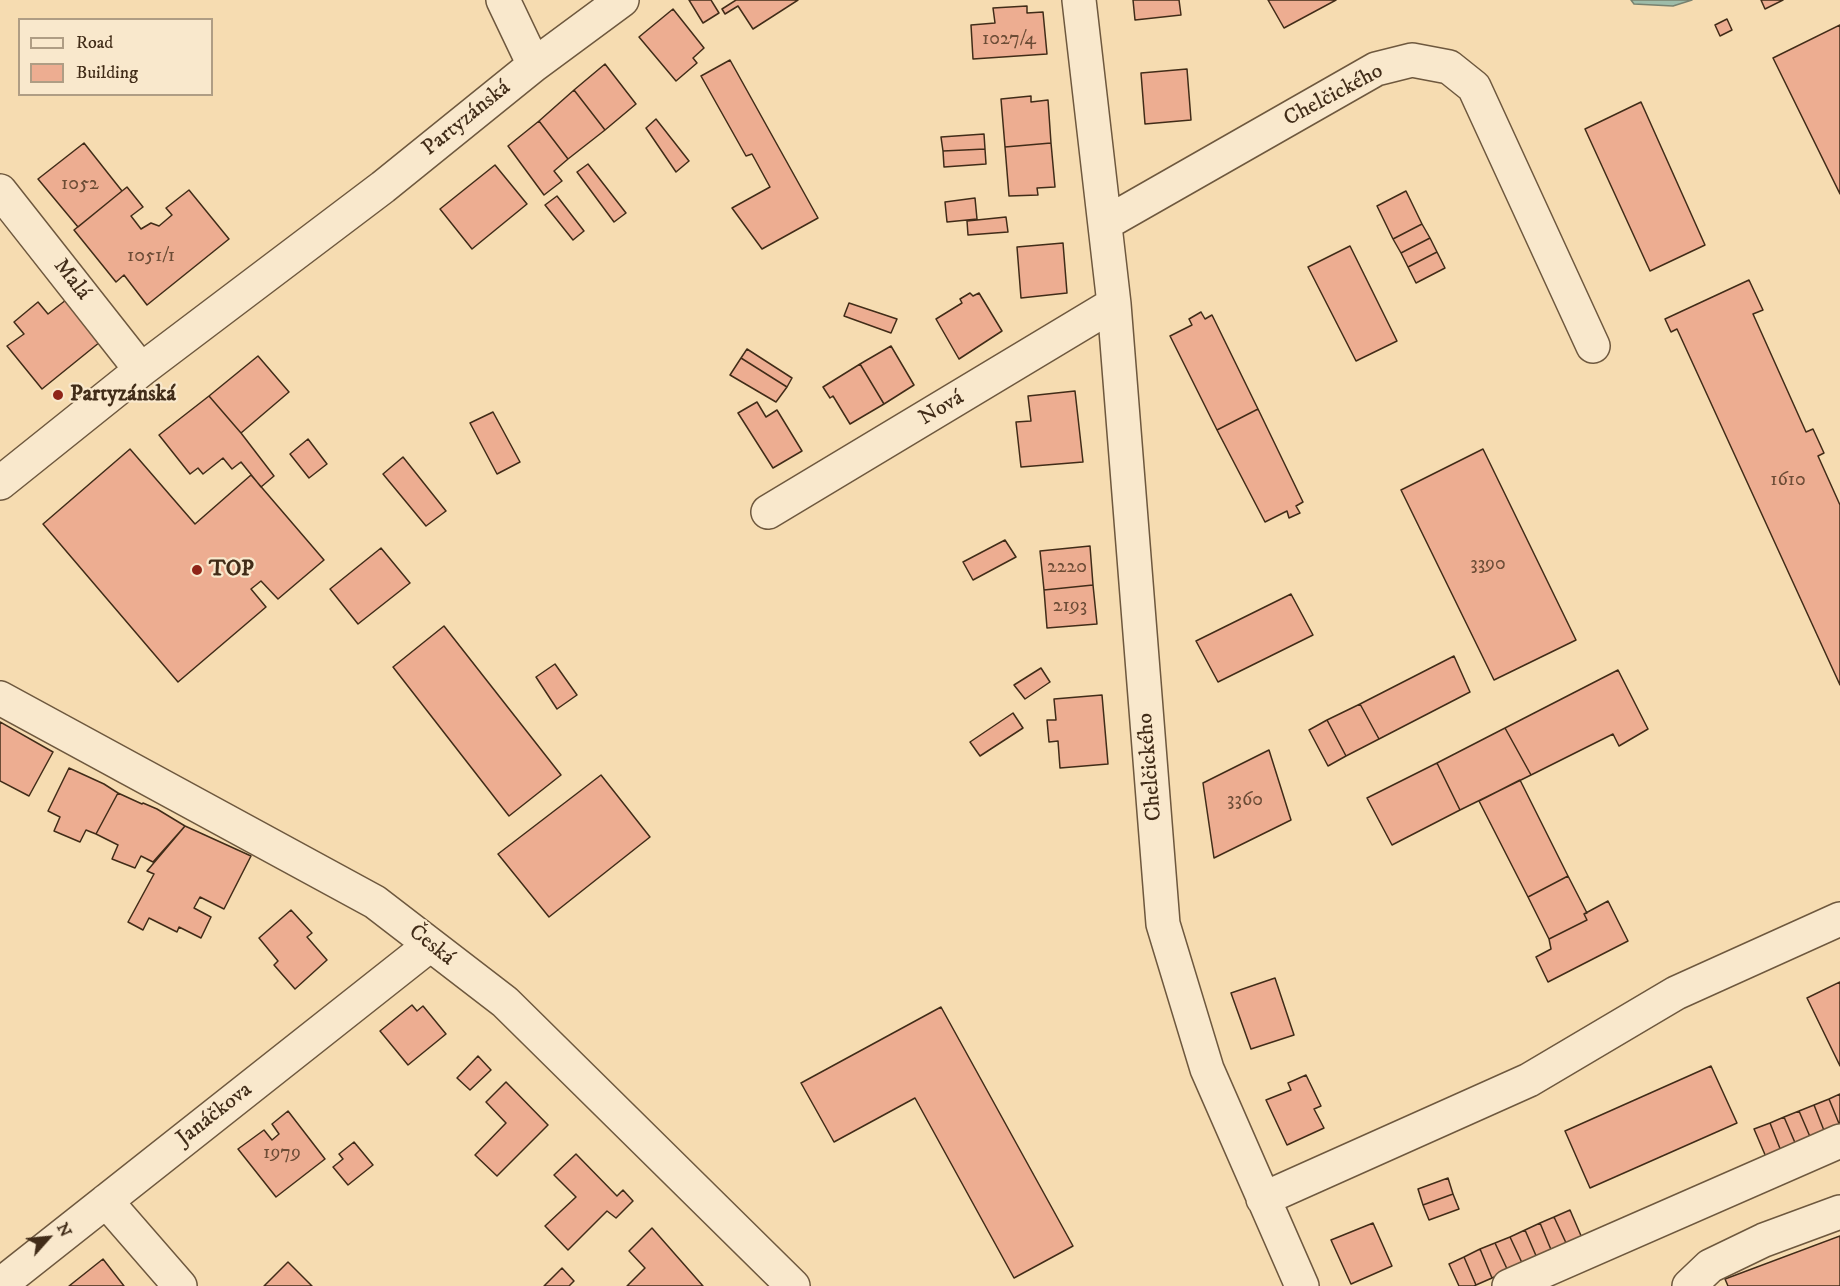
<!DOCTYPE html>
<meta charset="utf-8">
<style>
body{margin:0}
#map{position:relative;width:1840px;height:1286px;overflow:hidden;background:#f6dcb1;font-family:"IM FELL DW Pica",serif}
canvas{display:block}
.legend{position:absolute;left:18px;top:18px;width:195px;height:78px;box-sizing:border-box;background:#f9e8cc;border:2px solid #af9d84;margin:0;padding:8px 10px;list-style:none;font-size:18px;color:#412c18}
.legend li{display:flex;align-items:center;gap:12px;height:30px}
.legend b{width:30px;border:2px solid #af9d84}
.north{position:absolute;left:18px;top:1208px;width:60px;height:60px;-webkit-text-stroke:4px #f9e8cc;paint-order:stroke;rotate:63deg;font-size:16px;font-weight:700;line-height:24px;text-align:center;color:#412c18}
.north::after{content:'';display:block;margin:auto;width:21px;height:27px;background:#412c18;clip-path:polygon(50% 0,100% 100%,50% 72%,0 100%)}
</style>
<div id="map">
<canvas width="1840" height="1286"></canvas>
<ul class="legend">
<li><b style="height:8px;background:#f9e8cc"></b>Road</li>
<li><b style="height:16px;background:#edad91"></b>Building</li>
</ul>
<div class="north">N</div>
</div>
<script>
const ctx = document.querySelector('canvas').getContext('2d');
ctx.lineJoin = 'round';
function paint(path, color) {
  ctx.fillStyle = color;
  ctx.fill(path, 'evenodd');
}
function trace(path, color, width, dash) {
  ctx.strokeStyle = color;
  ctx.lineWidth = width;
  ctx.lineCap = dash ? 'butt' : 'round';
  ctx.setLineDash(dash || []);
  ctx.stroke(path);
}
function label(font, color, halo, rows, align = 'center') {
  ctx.font = font + ' "IM FELL DW Pica",serif';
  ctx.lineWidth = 4.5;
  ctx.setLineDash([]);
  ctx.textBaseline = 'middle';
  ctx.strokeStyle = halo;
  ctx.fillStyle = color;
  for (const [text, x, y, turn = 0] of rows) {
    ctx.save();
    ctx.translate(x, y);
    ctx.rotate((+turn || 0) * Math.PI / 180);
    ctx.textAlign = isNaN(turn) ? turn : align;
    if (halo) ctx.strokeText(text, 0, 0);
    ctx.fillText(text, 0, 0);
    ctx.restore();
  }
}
const water = new Path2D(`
 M 1631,0 L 1692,0 L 1673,6 L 1634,4 Z`);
paint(water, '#9dbca9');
trace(water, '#78826f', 1.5);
const building = new Path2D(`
 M 689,0 L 711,0 L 719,13 L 703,23 Z
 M 736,0 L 798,0 L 753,29 L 738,6 L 725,14 L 722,9 Z
 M 1133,0 L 1179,0 L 1181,15 L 1135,20 Z
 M 1268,0 L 1336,0 L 1284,28 Z
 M 1761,0 L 1783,0 L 1765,9 Z
 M 1027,6 L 1027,13 L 1043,12 L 1047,54 L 973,59 L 971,25 L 995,23 L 993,8 Z
 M 673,9 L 704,48 L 693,58 L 697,63 L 676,81 L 639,37 Z
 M 1727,19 L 1732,30 L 1720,36 L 1715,25 Z
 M 1840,25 L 1840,194 L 1773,58 Z
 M 730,60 L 818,218 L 762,249 L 732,208 L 770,187 L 752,154 L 746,156 L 701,76 Z
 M 605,64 L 636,104 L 605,130 L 574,90 Z
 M 1187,69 L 1191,120 L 1145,124 L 1141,73 Z
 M 574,90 L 605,130 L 568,159 L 539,121 Z
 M 1031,96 L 1031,102 L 1048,100 L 1051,143 L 1005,147 L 1001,99 Z
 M 1641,102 L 1705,245 L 1650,271 L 1585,129 Z
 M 656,119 L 689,161 L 676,172 L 646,128 Z
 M 539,121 L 568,159 L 554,171 L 562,181 L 544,195 L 508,146 Z
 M 984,134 L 985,149 L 943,151 L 941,137 Z
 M 84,143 L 122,191 L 78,227 L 38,179 Z
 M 1051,143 L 1055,187 L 1037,188 L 1038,195 L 1009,196 L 1005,147 Z
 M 985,149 L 986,164 L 944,167 L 943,151 Z
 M 588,164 L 626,213 L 614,222 L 577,172 Z
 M 495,165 L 527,204 L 472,249 L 440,209 Z
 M 127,187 L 143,207 L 131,216 L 141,229 L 151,223 L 159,226 L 172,215 L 166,208 L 189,190 L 229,239 L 147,305 L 124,275 L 116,282 L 74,230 Z
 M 1406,191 L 1422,224 L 1393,239 L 1377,206 Z
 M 557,196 L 584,231 L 573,240 L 545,205 Z
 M 975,198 L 977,219 L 947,222 L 945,202 Z
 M 1006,217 L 1008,232 L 968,235 L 967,221 Z
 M 1422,224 L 1430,238 L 1401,253 L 1393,239 Z
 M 1430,238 L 1437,252 L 1408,267 L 1401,253 Z
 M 1063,243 L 1067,293 L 1021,298 L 1017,247 Z
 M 1350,246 L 1397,341 L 1356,361 L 1308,267 Z
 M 1437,252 L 1445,268 L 1416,283 L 1408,267 Z
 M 1749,280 L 1763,310 L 1753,314 L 1806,432 L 1813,429 L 1824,453 L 1818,456 L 1840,505 L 1840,685 L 1677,329 L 1671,332 L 1665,319 Z
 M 970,293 L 973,296 L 979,293 L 1002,331 L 959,359 L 936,319 L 962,303 L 960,299 Z
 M 66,300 L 100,342 L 42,389 L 7,346 L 24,334 L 14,322 L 38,302 L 48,314 Z
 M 849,303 L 897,319 L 891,333 L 844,316 Z
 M 1201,312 L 1205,319 L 1212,315 L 1258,409 L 1217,430 L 1170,336 L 1192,325 L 1189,319 Z
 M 891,346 L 914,385 L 884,404 L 860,364 Z
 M 747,349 L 792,378 L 787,387 L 741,358 Z
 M 258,356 L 289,392 L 241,433 L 209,396 Z
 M 741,358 L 787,387 L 776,402 L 730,375 Z
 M 860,364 L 884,404 L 850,424 L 833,396 L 830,398 L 823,387 Z
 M 1075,391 L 1083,462 L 1021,467 L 1016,422 L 1031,421 L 1028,396 Z
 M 209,396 L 241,433 L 274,476 L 261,487 L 241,462 L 232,469 L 223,458 L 203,474 L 198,468 L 190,474 L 159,435 Z
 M 757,402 L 766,417 L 777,410 L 802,451 L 773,468 L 738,413 Z
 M 1258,409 L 1303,502 L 1296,506 L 1300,513 L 1289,518 L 1287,511 L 1265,522 L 1217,430 Z
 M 493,412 L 520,462 L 497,474 L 470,423 Z
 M 308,439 L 327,464 L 309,478 L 290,454 Z
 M 130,449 L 195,524 L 251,475 L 324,560 L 278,599 L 261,581 L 251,589 L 266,607 L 178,682 L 43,524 Z
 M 1483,449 L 1576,640 L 1494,680 L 1401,490 Z
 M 403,457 L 446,511 L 426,526 L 383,474 Z
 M 1005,540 L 1016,557 L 973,580 L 963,562 Z
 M 1090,546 L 1093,585 L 1044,590 L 1040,551 Z
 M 381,548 L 410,583 L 358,624 L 330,589 Z
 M 1093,585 L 1097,624 L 1047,628 L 1044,590 Z
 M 1291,594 L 1313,635 L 1218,682 L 1196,641 Z
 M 444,626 L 561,775 L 509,816 L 393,667 Z
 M 1454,656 L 1470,692 L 1379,739 L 1360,704 Z
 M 555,664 L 577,695 L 557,709 L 536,677 Z
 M 1041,668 L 1050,682 L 1025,699 L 1014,685 Z
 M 1618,670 L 1648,729 L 1619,746 L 1613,734 L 1531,775 L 1505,728 Z
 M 1102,695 L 1108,764 L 1060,768 L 1058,741 L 1049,742 L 1047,720 L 1056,720 L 1054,699 Z
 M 1360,704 L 1379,739 L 1346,756 L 1327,720 Z
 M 1013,713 L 1023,728 L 980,756 L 970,742 Z
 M 1327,720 L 1346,756 L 1328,766 L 1309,730 Z
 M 0,722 L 53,752 L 29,796 L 0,781 Z
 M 1505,728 L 1531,775 L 1460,810 L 1437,763 Z
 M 1269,750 L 1291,820 L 1214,858 L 1203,783 Z
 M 1437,763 L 1460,810 L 1392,845 L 1367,798 Z
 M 69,768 L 104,784 L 118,793 L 96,834 L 86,830 L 80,842 L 54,831 L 60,817 L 48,811 Z
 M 601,775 L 650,837 L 549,917 L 498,854 Z
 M 1520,780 L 1568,876 L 1528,897 L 1479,801 Z
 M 118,793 L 142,804 L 143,803 L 157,809 L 185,826 L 153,862 L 141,856 L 135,868 L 112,859 L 118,845 L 96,834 Z
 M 185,826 L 251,856 L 224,909 L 200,897 L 194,908 L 211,917 L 201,938 L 179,927 L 177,932 L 149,918 L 143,930 L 128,922 L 154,874 L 147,871 Z
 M 1568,876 L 1587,913 L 1584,914 L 1587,920 L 1549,939 L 1528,897 Z
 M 1608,901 L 1628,941 L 1548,982 L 1536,957 L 1551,949 L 1549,939 L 1587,920 L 1584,914 Z
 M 291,910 L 312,933 L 307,937 L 327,960 L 295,989 L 274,965 L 278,961 L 259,938 Z
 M 1275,978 L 1294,1035 L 1251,1049 L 1231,993 Z
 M 1840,982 L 1840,1066 L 1807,998 Z
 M 412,1005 L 417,1011 L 423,1006 L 446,1034 L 408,1065 L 380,1031 Z
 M 941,1007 L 1073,1246 L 1014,1278 L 915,1098 L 834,1142 L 801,1083 Z
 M 478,1056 L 491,1070 L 470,1090 L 457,1078 Z
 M 1711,1066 L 1737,1123 L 1590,1188 L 1565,1131 Z
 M 1306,1075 L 1321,1106 L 1314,1109 L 1324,1128 L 1287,1145 L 1266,1100 L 1291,1090 L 1288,1083 Z
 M 506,1082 L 548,1125 L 497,1176 L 475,1155 L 506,1123 L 486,1102 Z
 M 1840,1094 L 1840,1126 L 1829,1099 Z
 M 1829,1099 L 1840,1126 L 1825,1133 L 1814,1105 Z
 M 1814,1105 L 1825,1133 L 1811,1139 L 1799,1111 Z
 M 288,1111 L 325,1159 L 276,1197 L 238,1149 L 264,1130 L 272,1140 L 279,1134 L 272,1124 Z
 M 1799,1111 L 1811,1139 L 1796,1145 L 1784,1117 Z
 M 1784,1117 L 1796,1145 L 1781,1151 L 1770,1123 Z
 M 1770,1123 L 1781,1151 L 1766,1157 L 1754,1129 Z
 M 354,1142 L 373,1165 L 348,1185 L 333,1167 L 343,1159 L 339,1154 Z
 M 576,1154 L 617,1196 L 623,1190 L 633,1201 L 616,1218 L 607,1211 L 568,1250 L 545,1226 L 576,1197 L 554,1175 Z
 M 1448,1178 L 1453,1194 L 1423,1205 L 1418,1189 Z
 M 1453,1194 L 1459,1209 L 1429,1220 L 1423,1205 Z
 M 1570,1210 L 1582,1238 L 1567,1245 L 1554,1217 Z
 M 1554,1217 L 1567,1245 L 1552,1252 L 1540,1223 Z
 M 1373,1223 L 1392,1266 L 1351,1284 L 1331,1240 Z
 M 1540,1223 L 1552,1252 L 1537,1258 L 1525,1230 Z
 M 652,1228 L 703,1286 L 627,1286 L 645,1268 L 629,1251 Z
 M 1525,1230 L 1537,1258 L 1523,1265 L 1510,1237 Z
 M 1840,1236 L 1840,1286 L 1728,1286 L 1725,1279 Z
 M 1510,1237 L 1523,1265 L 1508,1271 L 1495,1243 Z
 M 1495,1243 L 1508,1271 L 1492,1278 L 1480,1249 Z
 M 1480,1249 L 1492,1278 L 1476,1285 L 1464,1257 Z
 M 1464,1257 L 1476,1285 L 1474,1286 L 1459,1286 L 1449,1264 Z
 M 103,1259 L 124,1286 L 69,1286 Z
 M 288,1262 L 312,1286 L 264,1286 Z
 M 562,1268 L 574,1281 L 569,1286 L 544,1286 Z`);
paint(building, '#edad91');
trace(building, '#412c18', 1.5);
const minor = new Path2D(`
 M 503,0 L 534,65
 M 1079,0 L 1114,304 L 1163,924 L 1207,1069 L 1302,1286
 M 0,191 L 141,370
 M 1106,223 L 1376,69 L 1412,60 L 1449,67 L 1474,87 L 1593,346
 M 0,483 L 141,370 L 383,187 L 534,65 L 622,0
 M 768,512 L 1114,304
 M 0,698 L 375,902 L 505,1002 L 793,1286
 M 1263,1199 L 1529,1080 L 1676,993 L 1840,919
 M 106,1201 L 180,1286
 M 0,1285 L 430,945
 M 1509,1286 L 1840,1141
 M 1689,1286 L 1710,1266 L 1764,1240 L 1840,1212`);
trace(minor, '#6e583e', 36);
trace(minor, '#f9e8cc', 33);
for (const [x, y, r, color] of [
 [58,395,6,"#8f2418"],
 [197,570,6,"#8f2418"]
]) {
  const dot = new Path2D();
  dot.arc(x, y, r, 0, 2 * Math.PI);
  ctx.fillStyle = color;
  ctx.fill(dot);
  trace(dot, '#f9e8cc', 2);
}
label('20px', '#6c4c36', null, [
 ["1027/4",1009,40],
 ["1052",80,185],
 ["1051/1",151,257],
 ["1610",1788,481],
 ["3390",1488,565],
 ["2220",1067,568],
 ["2193",1070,607],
 ["3360",1245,801],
 ["1979",282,1154]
]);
label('22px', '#412c18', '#f9e8cc', [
 ["Chelčického",1334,96,-28],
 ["Partyzánská",467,119,-39],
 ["Malá",71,280,52],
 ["Nová",942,409,-31],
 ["Chelčického",1151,767,-95],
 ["Česká",431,946,38],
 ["Janáčkova",215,1115,-38]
]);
label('bold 22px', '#412c18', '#f9e8cc', [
 ["Partyzánská",70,395],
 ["TOP",209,570]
], 'left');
</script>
